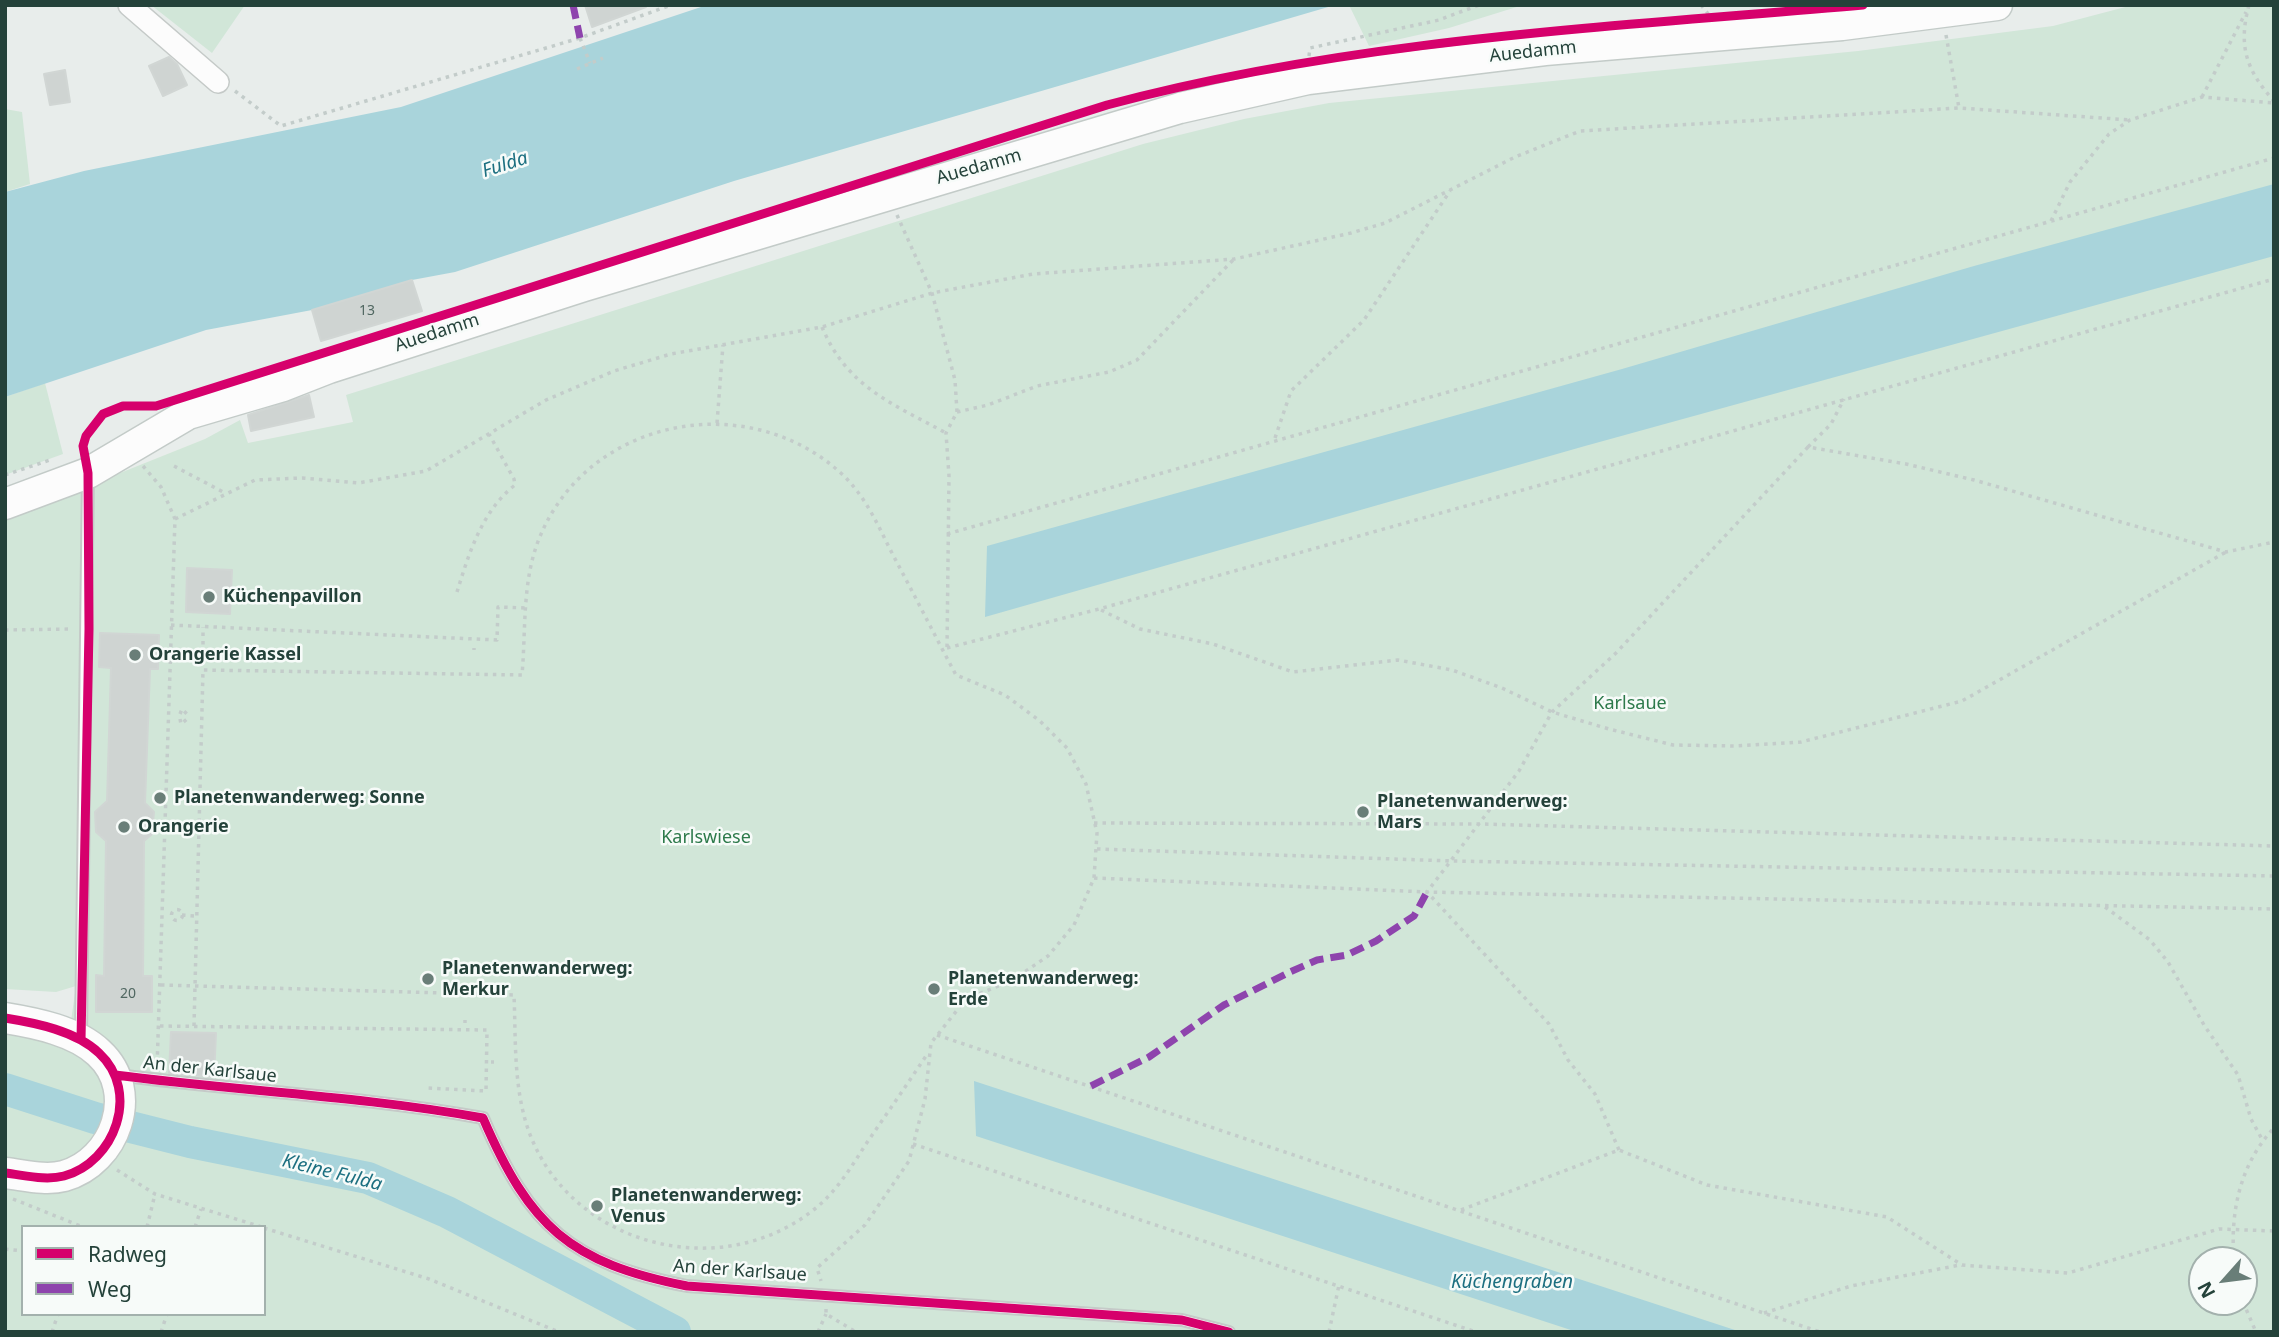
<!DOCTYPE html>
<meta charset="utf-8">
<style>
body{margin:0}
#map{position:relative;width:2279px;height:1337px;overflow:hidden;background:#e8edeb;font-family:"Noto Sans",sans-serif}
canvas{display:block}
.frame{position:absolute;inset:0;border:7px solid #24423a;pointer-events:none}
.legend{position:absolute;left:21px;top:1225px;width:245px;height:91px;box-sizing:border-box;background:#f7fbf9;border:2px solid #a3b1ad;margin:0;padding:9px 12px;list-style:none;font-size:21px;color:#24423a}
.legend li{display:flex;align-items:center;gap:14px;height:35px}
.legend b{width:35px;border:2px solid #a3b1ad}
.north{position:absolute;left:2188px;top:1246px;width:70px;height:70px;box-sizing:border-box;background:#f7fbf9;border:2px solid #a3b1ad;border-radius:50%;rotate:242deg;font-size:19px;font-weight:700;line-height:28px;text-align:center;color:#24423a}
.north::after{content:'';display:block;margin:auto;width:24px;height:32px;background:#697e78;clip-path:polygon(50% 0,100% 100%,50% 72%,0 100%)}
</style>
<div id="map">
<canvas width="2279" height="1337"></canvas>
<div class="frame"></div>
<ul class="legend">
<li><b style="height:9px;background:#d6006c"></b>Radweg</li>
<li><b style="height:9px;background:#8e44ad"></b>Weg</li>
</ul>
<div class="north">N</div>
</div>
<script>
const ctx = document.querySelector('canvas').getContext('2d');
ctx.lineJoin = 'round';
function paint(path, color) {
  ctx.fillStyle = color;
  ctx.fill(path, 'evenodd');
}
function trace(path, color, width, dash) {
  ctx.strokeStyle = color;
  ctx.lineWidth = width;
  ctx.lineCap = dash ? 'butt' : 'round';
  ctx.setLineDash(dash || []);
  ctx.stroke(path);
}
function label(font, color, halo, rows, align = 'center') {
  ctx.font = font + ' "Noto Sans",sans-serif';
  ctx.lineWidth = 5;
  ctx.setLineDash([]);
  ctx.textBaseline = 'middle';
  ctx.strokeStyle = halo;
  ctx.fillStyle = color;
  for (const [text, x, y, turn = 0] of rows) {
    ctx.save();
    ctx.translate(x, y);
    ctx.rotate((+turn || 0) * Math.PI / 180);
    ctx.textAlign = isNaN(turn) ? turn : align;
    if (halo) ctx.strokeText(text, 0, 0);
    ctx.fillText(text, 0, 0);
    ctx.restore();
  }
}
paint(new Path2D(`
 M 151,5 L 245,5 L 212,53 Z
 M 1349,5 L 1523,5 L 1449,28 L 1369,46 Z
 M 2133,5 L 2274,5 L 2274,1332 L 5,1332 L 5,1030 L 71,1021 L 76,986 L 56,992 L 5,989 L 5,519 L 205,439 L 240,420 L 248,443 L 353,422 L 346,395 L 1143,144 L 1244,119 L 1329,103 L 1858,51 L 2053,26 ZM 23,1227 L 264,1227 L 264,1314 L 23,1314 ZM 2202,1260 L 2244,1260 L 2244,1302 L 2202,1302 Z
 M 5,109 L 22,112 L 30,184 L 5,192 Z
 M 45,383 L 63,454 L 5,475 L 5,397 Z`), '#d1e6d8');
paint(new Path2D(`
 M 707,5 L 1335,5 L 734,181 L 455,272 L 412,280 L 312,310 L 206,330 L 5,397 L 5,192 L 84,171 L 401,107 Z
 M 2274,184 L 2274,256 L 1585,446 L 985,617 L 987,546 L 1622,369 L 1974,266 Z
 M 974,1081 L 1741,1332 L 1577,1332 L 976,1136 Z`), '#a9d4db');
trace(new Path2D(`
 M 5,1089 L 95,1118 L 190,1142 L 368,1178 L 447,1212 L 675,1332`), '#a9d4db', 32);
const building = new Path2D(`
 M 585,5 L 646,5 L 646,7 L 592,27 Z
 M 169,57 L 177,64 L 187,85 L 163,96 L 149,66 Z
 M 65,70 L 70,102 L 50,105 L 44,74 Z
 M 412,280 L 422,311 L 321,341 L 312,310 Z
 M 309,395 L 314,417 L 251,431 L 248,415 Z
 M 187,568 L 232,570 L 230,614 L 186,612 Z
 M 100,633 L 159,635 L 158,669 L 150,669 L 145,803 L 154,812 L 152,834 L 144,841 L 143,976 L 152,976 L 152,1012 L 96,1012 L 96,975 L 104,976 L 106,841 L 96,832 L 95,812 L 107,801 L 111,668 L 99,667 Z
 M 171,1032 L 216,1033 L 214,1077 L 169,1073 Z`);
paint(building, '#cfd4d2');
trace(building, '#d1d6d4', 2);
const lane = new Path2D(`
 M 81,1037 L 88,476
 M 117,1075 C 239,1091 362,1096 483,1118 C 530,1227 570,1263 687,1286 L 1182,1320 L 1229,1332`);
const street = new Path2D(`
 M 129,5 L 218,82`);
const secondary = new Path2D(`
 M 5,504 L 88,473 L 188,414 L 283,386 L 329,368 L 584,286 L 1180,108 L 1308,79 L 1545,50 L 1842,25 L 1997,5
 M 5,1018 C 36,1023 76,1031 99,1053 C 141,1092 115,1162 64,1176 C 45,1181 24,1175 5,1173`);
trace(lane, '#c5cac8', 14);
trace(street, '#c5cac8', 24);
trace(secondary, '#c3cbc8', 33);
trace(new Path2D(`
 M 1701,5 L 1709,15
 M 2249,5 C 2238,46 2246,70 2274,101
 M 1946,35 L 1959,108
 M 580,38 L 590,63
 M 1309,56 L 1310,48 L 1439,20 L 1479,5
 M 577,69 L 603,58
 M 235,91 L 281,126 L 580,38 L 671,5
 M 2202,97 L 2246,12
 M 897,215 L 932,293 L 955,380 L 957,412 L 946,433 L 949,476 L 947,649
 M 2051,221 L 2070,182 L 2109,134 L 2130,120 L 2202,97 L 2274,103
 M 822,327 C 847,387 893,404 946,433
 M 957,412 L 988,405 L 1037,386 L 1109,372 L 1137,360 L 1233,260
 M 717,423 L 723,345
 M 1275,438 L 1291,391 L 1364,320 L 1450,191
 M 1808,447 L 1831,424 L 1844,399
 M 83,448 C 88,410 123,406 154,406
 M 143,466 L 161,487 L 175,519 L 157,1068
 M 174,466 L 225,493
 M 5,475 L 50,460
 M 175,519 L 255,480 L 302,478 L 358,483 L 426,471 L 546,400 L 614,371 L 671,354 L 822,327 L 932,293 L 1033,274 L 1234,259 L 1351,233 L 1385,223 L 1515,157 L 1580,131 L 1959,108 L 2130,120
 M 947,534 L 2274,158
 M 457,592 C 469,553 482,511 515,485 L 514,479 L 489,434
 M 1101,610 L 1140,629 L 1213,644 L 1293,672 L 1398,660 L 1452,670 L 1502,688 L 1552,712 L 1609,729 L 1673,745 L 1736,746 L 1801,742 L 1962,701 L 2226,552
 M 171,625 L 497,640 L 498,607 L 527,608
 M 5,630 L 73,629
 M 947,648 L 1099,609 L 2274,279
 M 474,650 L 474,648
 M 171,654 L 203,655 L 203,627
 M 180,714 L 182,709 L 187,714
 M 180,719 L 181,724 L 187,719
 M 1094,823 L 1481,824 L 2274,846
 M 165,828 L 198,828
 M 1097,849 L 1453,861 L 2274,876
 M 1094,878 L 1427,892 L 2274,909
 M 2105,907 L 2150,940 L 2168,962 L 2204,1025 L 2238,1075 L 2251,1119 L 2263,1141
 M171.5 915a5.5 5.5 0 1 1 11 0a5.5 5.5 0 1 1-11 0Z
 M 182,915 L 195,916
 M 161,985 L 514,995 C 516,1042 513,1092 531,1137 C 575,1246 719,1283 812,1211 C 837,1192 851,1167 868,1141 C 888,1112 908,1083 928,1053
 M 465,1023 L 465,1020
 M 160,1026 L 487,1030 L 486,1091 L 427,1088
 M 194,1026 L 203,670 L 522,675 C 526,629 522,581 539,539 C 588,416 751,387 844,476 C 868,500 879,528 894,557 C 915,596 935,636 956,675 L 1005,695 L 1040,721 L 1067,748 L 1086,784 L 1097,833 L 1094,878 L 1074,925 L 1048,956 L 1011,981 L 966,999 L 931,1043 L 925,1099 L 909,1161 L 865,1225 L 817,1268 L 821,1281
 M 937,1035 L 1820,1332
 M 491,1062 L 494,1062
 M 913,1144 L 1476,1332
 M 1619,1150 L 1595,1094 L 1568,1060 L 1549,1024 L 1427,892 L 1519,771 L 1552,712 L 1616,653 L 1808,447 L 1906,464 L 1974,480 L 2226,552 L 2274,542
 M 117,1170 L 155,1194 L 262,1227
 M 13,1199 L 83,1227
 M 1461,1210 L 1619,1150 L 1707,1185 L 1887,1217 L 1962,1265 L 2068,1273 L 2219,1229 L 2274,1231
 M 147,1227 L 155,1194
 M 195,1227 L 201,1209
 M 264,1228 L 429,1279 L 559,1332
 M 5,1249 L 23,1251
 M 2234,1260 C 2230,1212 2240,1164 2274,1128
 M 2243,1302 L 2256,1332
 M 826,1309 L 826,1314 L 856,1332
 M 1764,1313 L 1851,1286 L 1960,1265
 M 52,1332 L 58,1314
 M 161,1332 L 167,1314
 M 818,1332 L 826,1314
 M 1329,1332 L 1339,1285`), '#c3ccca', 3.5, [3.5, 5]);
trace(lane, '#fcfcfc', 10);
trace(street, '#fcfcfc', 21);
trace(secondary, '#fcfcfc', 30);
trace(new Path2D(`
 M 573,5 L 580,38
 M 1091,1086 L 1149,1057 L 1224,1005 L 1290,972 L 1317,960 L 1347,955 L 1376,941 L 1414,916 L 1427,892`), '#8e44ad', 7, [14, 7]);
trace(new Path2D(`
 M 5,1018 C 36,1023 76,1031 99,1053 C 141,1092 115,1162 64,1176 C 45,1181 24,1175 5,1173
 M 81,1040 L 89,629 L 88,473 L 83,446 L 86,436 L 103,414 L 123,406 L 156,406 L 1107,105 C 1353,39 1610,27 1863,5
 M 115,1075 C 237,1091 362,1096 483,1118 C 530,1227 570,1263 687,1286 L 1182,1320 L 1229,1332`), '#d6006c', 9);
for (const [x, y, r, color] of [
 [209,597,7,"#697e78"],
 [135,655,7,"#697e78"],
 [160,798,7,"#697e78"],
 [1363,812,7,"#697e78"],
 [124,827,7,"#697e78"],
 [428,979,7,"#697e78"],
 [934,989,7,"#697e78"],
 [597,1206,7,"#697e78"]
]) {
  const dot = new Path2D();
  dot.arc(x, y, r, 0, 2 * Math.PI);
  ctx.fillStyle = color;
  ctx.fill(dot);
  trace(dot, '#f7fbf9', 2.5);
}
label('14px', '#506761', null, [
 ["13",367,311],
 ["20",128,994]
]);
label('18px', '#24423a', '#f7fbf9', [
 ["Auedamm",1533,52,-6],
 ["Auedamm",979,167,-16],
 ["Auedamm",437,333,-18],
 ["An der Karlsaue",210,1070,6],
 ["An der Karlsaue",740,1271,4]
]);
label('bold 18px', '#24423a', '#f7fbf9', [
 ["Küchenpavillon",223,597],
 ["Orangerie Kassel",149,655],
 ["Planetenwanderweg: Sonne",174,798],
 ["Planetenwanderweg:",1377,802],
 ["Mars",1377,823],
 ["Orangerie",138,827],
 ["Planetenwanderweg:",442,969],
 ["Merkur",442,990],
 ["Planetenwanderweg:",948,979],
 ["Erde",948,1000],
 ["Planetenwanderweg:",611,1196],
 ["Venus",611,1217]
], 'left');
label('18px', '#2d7a4b', '#f7fbf9', [
 ["Karlsaue",1630,704],
 ["Karlswiese",706,838]
]);
label('italic 19px', '#1c6f80', '#f7fbf9', [
 ["Fulda",505,165,-18],
 ["Kleine Fulda",332,1173,14],
 ["Küchengraben",1512,1283]
]);
</script>
